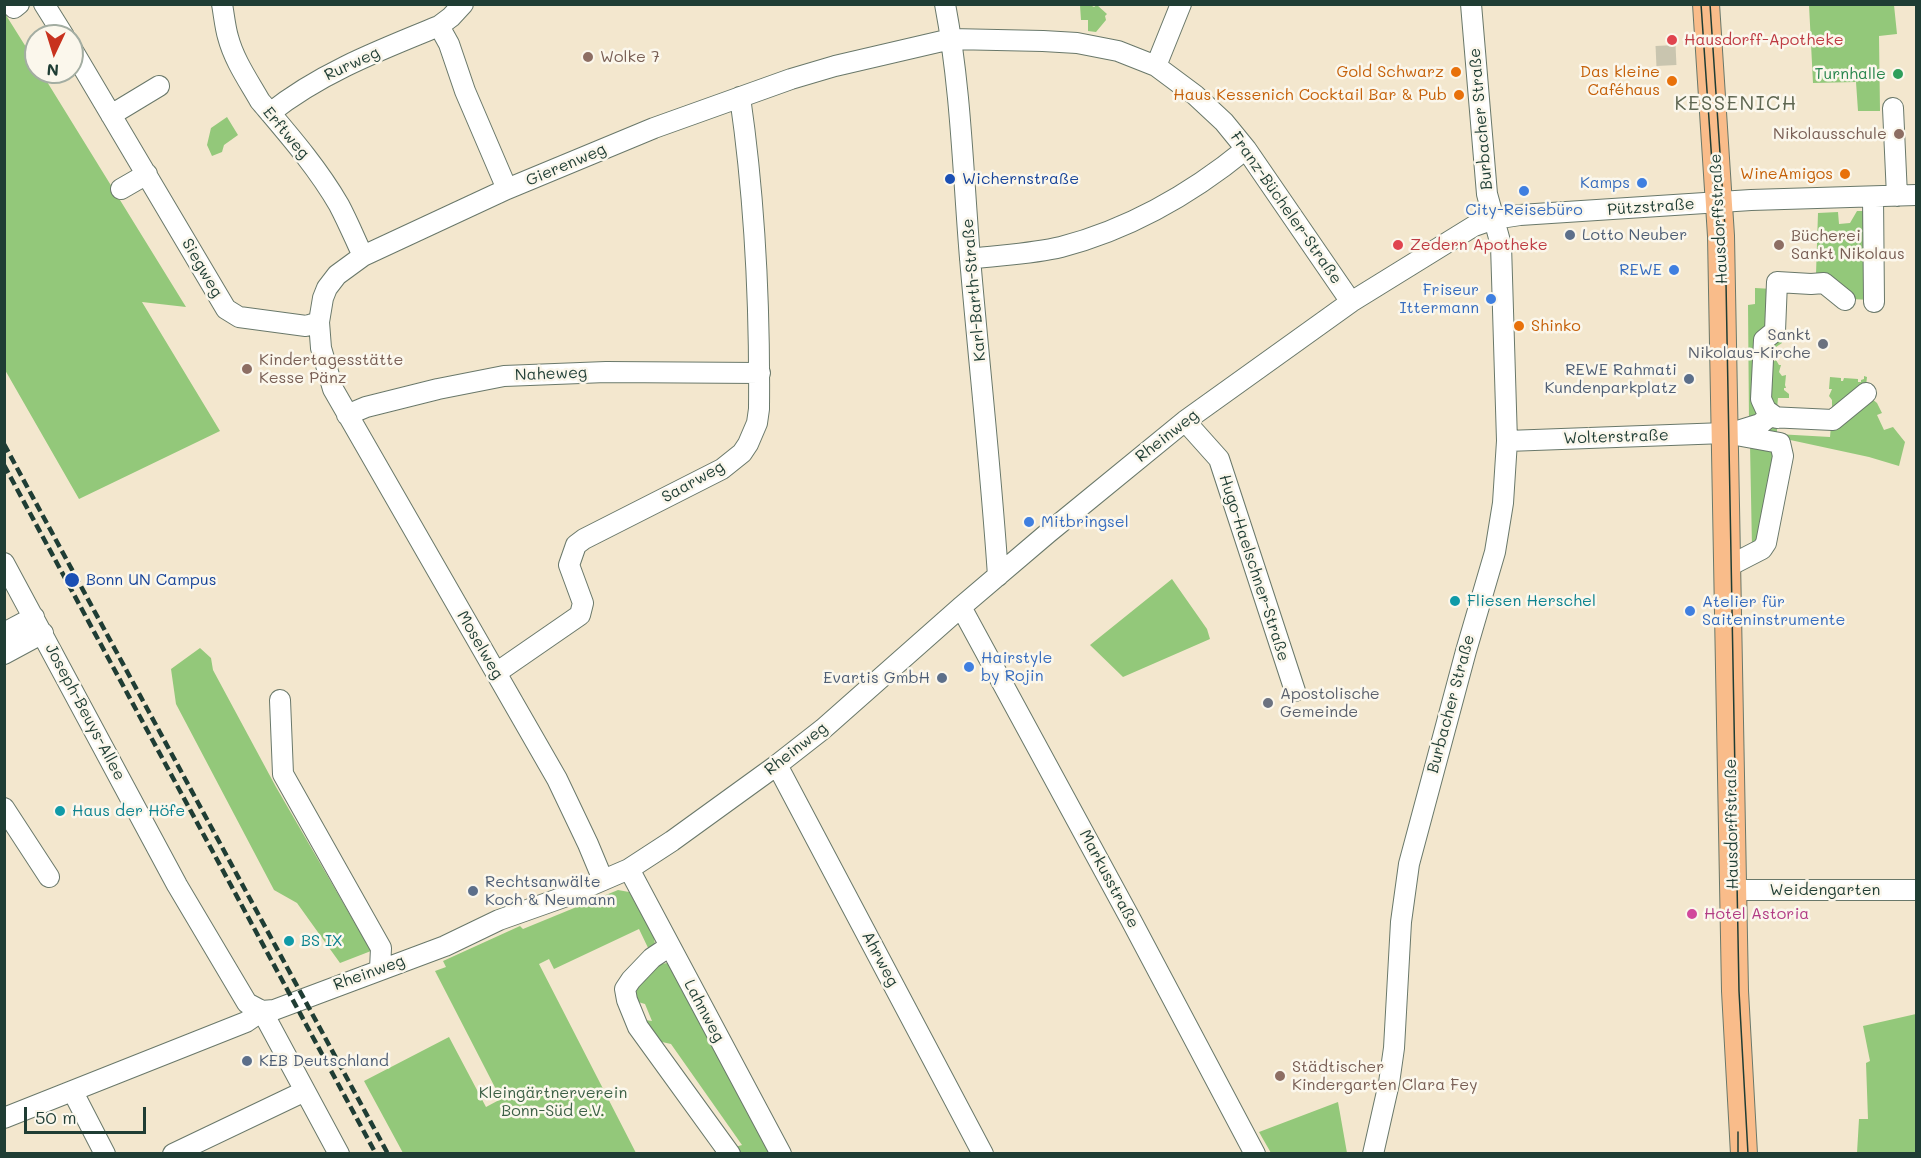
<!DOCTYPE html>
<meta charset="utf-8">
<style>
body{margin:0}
#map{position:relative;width:1921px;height:1158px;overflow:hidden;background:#f3e7ce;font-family:Mali,sans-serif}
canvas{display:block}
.frame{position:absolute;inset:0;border:6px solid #1f3d34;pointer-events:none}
.north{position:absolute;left:24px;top:24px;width:60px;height:60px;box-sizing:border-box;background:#fbf7ec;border:2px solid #a3ada2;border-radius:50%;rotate:184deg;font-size:16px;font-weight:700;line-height:24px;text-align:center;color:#1f3d34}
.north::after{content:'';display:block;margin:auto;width:21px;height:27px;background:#c8321e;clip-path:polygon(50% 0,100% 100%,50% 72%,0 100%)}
.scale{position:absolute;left:24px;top:1107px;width:122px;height:27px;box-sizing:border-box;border:3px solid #1f3d34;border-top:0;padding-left:8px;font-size:18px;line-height:21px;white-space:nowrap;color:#1f3d34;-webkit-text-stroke:4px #fbf7ec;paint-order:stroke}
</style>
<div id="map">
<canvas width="1921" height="1158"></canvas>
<div class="frame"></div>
<div class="north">N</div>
<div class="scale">50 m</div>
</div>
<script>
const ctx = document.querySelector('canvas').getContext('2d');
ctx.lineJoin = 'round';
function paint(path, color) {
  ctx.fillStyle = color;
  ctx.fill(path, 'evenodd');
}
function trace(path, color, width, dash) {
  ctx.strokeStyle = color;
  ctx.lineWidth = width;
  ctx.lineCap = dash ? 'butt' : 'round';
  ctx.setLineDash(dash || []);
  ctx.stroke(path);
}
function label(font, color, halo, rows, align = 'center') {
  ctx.font = font + ' Mali,sans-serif';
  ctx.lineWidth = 5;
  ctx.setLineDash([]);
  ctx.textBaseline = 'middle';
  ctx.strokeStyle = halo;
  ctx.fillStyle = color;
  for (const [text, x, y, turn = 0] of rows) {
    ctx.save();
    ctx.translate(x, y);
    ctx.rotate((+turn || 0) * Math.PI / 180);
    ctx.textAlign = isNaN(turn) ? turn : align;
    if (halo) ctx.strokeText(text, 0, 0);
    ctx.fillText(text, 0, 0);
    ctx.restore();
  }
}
paint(new Path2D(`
 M 1080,5 L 1090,5 L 1094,7 L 1097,5 L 1107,14 L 1105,16 L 1106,20 L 1096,32 L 1088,31 L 1088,20 L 1081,20 Z
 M 1809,5 L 1894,5 L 1897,34 L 1879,36 L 1880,111 L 1858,111 L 1856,82 L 1813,83 Z
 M 4,12 L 36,63 L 36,72 L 41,72 L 186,307 L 142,302 L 220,431 L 79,499 L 5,370 Z
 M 227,117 L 238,135 L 224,145 L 222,152 L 212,156 L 207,145 L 211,128 Z
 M 1857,211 L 1863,211 L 1863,216 L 1867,216 L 1870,300 L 1852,299 L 1816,274 L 1818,213 L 1838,212 L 1839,224 L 1850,223 Z
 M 1755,288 L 1773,289 L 1772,325 L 1761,332 L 1757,420 L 1749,423 L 1748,305 L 1755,304 Z
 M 1780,338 L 1782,338 L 1782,343 L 1776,347 L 1774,346 L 1772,347 L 1774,350 L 1774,357 L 1771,359 L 1773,362 L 1776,360 L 1779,365 L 1781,365 L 1779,372 L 1782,376 L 1786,375 L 1785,385 L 1786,388 L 1784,388 L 1784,390 L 1789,394 L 1789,398 L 1778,398 L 1777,408 L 1769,407 L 1769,342 Z
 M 1864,376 L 1867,377 L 1866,386 L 1832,411 L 1832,400 L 1829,396 L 1832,389 L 1829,389 L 1830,377 L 1841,378 L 1841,381 L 1843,381 L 1844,378 L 1858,379 L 1858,382 L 1861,382 L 1861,380 L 1864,379 Z
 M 1872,399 L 1877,403 L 1882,413 L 1877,415 L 1884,430 L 1893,427 L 1905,442 L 1899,466 L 1869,457 L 1781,438 L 1757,435 L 1777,423 L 1777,434 L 1830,437 L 1831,426 Z
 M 1750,444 L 1776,448 L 1762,541 L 1752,548 Z
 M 1172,579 L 1207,629 L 1210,639 L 1123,677 L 1090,645 Z
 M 200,648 L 211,658 L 213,670 L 276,787 L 371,951 L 340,963 L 297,903 L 274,890 L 176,704 L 171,669 Z
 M 618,890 L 629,892 L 654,937 L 655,945 L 651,954 L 639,929 L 554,969 L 549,959 L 539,964 L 636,1153 L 403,1153 L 364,1081 L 449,1037 L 486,1107 L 501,1099 L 435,971 L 446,967 L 443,961 L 520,926 L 523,929 Z
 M 668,963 L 770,1153 L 735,1153 L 732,1148 L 742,1145 L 671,1044 L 653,1040 L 638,1019 L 652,1021 L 645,1004 L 631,1000 L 634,981 L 660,964 Z
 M 1916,1014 L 1916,1153 L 1857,1153 L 1859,1119 L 1868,1119 L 1866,1063 L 1870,1061 L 1863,1026 Z
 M 1338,1102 L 1347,1153 L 1271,1153 L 1259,1132 Z`), '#93c87a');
trace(new Path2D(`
 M 1656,56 L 1678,55`), '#c9c5af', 20, [20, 10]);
const minor = new Path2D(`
 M 44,4 L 64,36
 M 222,4 C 224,15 225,27 228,37 C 234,60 248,80 260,101 C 288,134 317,167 339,205 C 348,222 355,239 363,256
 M 463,4 L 451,17 L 439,26 L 449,44 L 465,91 L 507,189
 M 945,4 C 961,88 963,174 970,258 C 979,364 991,470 998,576
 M 14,8 L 19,4
 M 72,49 L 226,309 L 239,317 L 306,326 L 319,322
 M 1156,66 L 1181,4
 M 1893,108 L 1897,196
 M 270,113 C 320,73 380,50 439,26
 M 111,115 L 159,86
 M 121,189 L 147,174
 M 1873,197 L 1874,302
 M 970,259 C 1000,255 1032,254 1061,247 C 1130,229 1191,194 1246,149
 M 347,415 L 366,407 L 438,389 L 504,376 L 606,372 L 760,373
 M 1777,418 L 1766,410 L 1761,399 L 1764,340 L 1775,331 L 1777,282 L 1811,284 L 1824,283 L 1845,300
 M 1185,421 L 1219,459 L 1295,691
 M 1731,433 L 1760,424 L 1769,417 L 1833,420 L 1866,393
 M 1507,441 L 1725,433 L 1780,443 L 1783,456 L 1766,543 L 1762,549 L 1727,567
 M 4,563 L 177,885 L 247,1003 L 262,1011
 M 961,607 L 1131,920 L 1255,1154
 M 4,633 L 34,617
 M 4,654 L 43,633
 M 496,673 L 580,615 L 583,603 L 569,565 L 576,545 L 584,539 L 722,469 L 742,453 L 748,444 L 757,423 L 759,409 C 760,305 755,200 740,97
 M 280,700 L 283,774 L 381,948 L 380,969
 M 777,765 L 983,1154
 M 4,808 L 49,877
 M 629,869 L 781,1154
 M 603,880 L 588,844 L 557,779 L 333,389 L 321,348 L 319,322 L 323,298 L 327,288 L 337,275 L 363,256 L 507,189 L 654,128 L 791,79 L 835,66 L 951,39 L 1043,41 L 1077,43 L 1118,51 L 1156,66 L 1195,95 L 1224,122 L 1246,149 L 1351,302
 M 1733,890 L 1916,890
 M 670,946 L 652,958 L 631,980 L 625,989 L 627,1000 L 638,1027 L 730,1154
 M 262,1011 L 339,1154
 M 73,1092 L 105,1154
 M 4,1118 L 246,1022 L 262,1011 L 274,1010 L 445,946 L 499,920 L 564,897 L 629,869 L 672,841 L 777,765 L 823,729 L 961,607 L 1048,533 L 1185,421 L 1351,302 L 1474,226 L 1494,219 L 1520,215 L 1751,200 L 1916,195
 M 173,1154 L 305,1091
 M 1373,1154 L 1389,1083 L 1394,1048 L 1401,922 L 1409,864 L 1466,651 L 1495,552 L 1503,503 L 1507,441 L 1501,245 L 1487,194 L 1471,4`);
const major = new Path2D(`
 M 1706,4 L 1721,236 L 1735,991 L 1744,1154`);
trace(minor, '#69786a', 22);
trace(major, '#69786a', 28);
trace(minor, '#fff', 20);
trace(major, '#f9bc8a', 26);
trace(new Path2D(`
 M 1701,4 L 1717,235
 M 1710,4 L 1725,228 L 1739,991 L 1748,1154
 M 1738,1132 L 1738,1154`), '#1f3d34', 1.5);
trace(new Path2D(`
 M 4,444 L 388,1154
 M 4,465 L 376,1154`), '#1f3d34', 4.5, [9, 4.5]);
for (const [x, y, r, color] of [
 [1672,40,6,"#e0444e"],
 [588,57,6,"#8d6e63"],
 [1456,72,6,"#e8710a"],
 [1898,74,6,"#2e9e5b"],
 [1672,81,6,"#e8710a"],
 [1459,95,6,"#e8710a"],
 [1899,134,6,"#8d6e63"],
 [1845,174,6,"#e8710a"],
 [950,179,6,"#1a4fb4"],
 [1642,183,6,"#3f7fe0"],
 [1524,191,6,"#3f7fe0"],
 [1570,235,6,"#5c6f8a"],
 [1398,245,6,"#e0444e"],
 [1779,245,6,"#8d6e63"],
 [1674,270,6,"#3f7fe0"],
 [1491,299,6,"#3f7fe0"],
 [1519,326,6,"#e8710a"],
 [1823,344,6,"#6b7280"],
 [247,369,6,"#8d6e63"],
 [1689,379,6,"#5c6f8a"],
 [1029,522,6,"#3f7fe0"],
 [72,580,8,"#1a4fb4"],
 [1455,601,6,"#0f9aa8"],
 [1690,611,6,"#3f7fe0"],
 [969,667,6,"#3f7fe0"],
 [942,678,6,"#5c6f8a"],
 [1268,703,6,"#6b7280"],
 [60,811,6,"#0f9aa8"],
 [473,891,6,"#5c6f8a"],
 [1692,914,6,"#d1479c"],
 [289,941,6,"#0f9aa8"],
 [247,1061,6,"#5c6f8a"],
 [1280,1076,6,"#8d6e63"]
]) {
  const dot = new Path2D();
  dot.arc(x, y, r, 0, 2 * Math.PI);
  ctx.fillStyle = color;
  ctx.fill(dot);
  trace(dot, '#fbf7ec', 2);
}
label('16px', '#be3a42', '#fbf7ec', [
 ["Hausdorff-Apotheke",1684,40],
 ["Zedern Apotheke",1410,245]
], 'left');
label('16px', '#785e54', '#fbf7ec', [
 ["Wolke 7",600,57],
 ["Nikolausschule",1887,134,"right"],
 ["Bücherei",1791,236],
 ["Sankt Nikolaus",1791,254],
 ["Kindertagesstätte",259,360],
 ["Kesse Pänz",259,378],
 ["Städtischer",1292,1067],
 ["Kindergarten Clara Fey",1292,1085]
], 'left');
label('16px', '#1f3d34', '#fbf7ec', [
 ["Rurweg",352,64,-25],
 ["Burbacher Straße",1481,119,-95],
 ["Erftweg",286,133,50],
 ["Gierenweg",566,165,-23],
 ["Pützstraße",1651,207,-4],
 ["Franz-Bücheler-Straße",1286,208,55],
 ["Hausdorffstraße",1719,219,-93],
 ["Siegweg",202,268,60],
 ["Karl-Barth-Straße",974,290,-95],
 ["Naheweg",551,374,-2],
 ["Rheinweg",1167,436,-38],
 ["Wolterstraße",1616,437,-2],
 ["Saarweg",693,482,-29],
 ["Hugo-Haelschner-Straße",1254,568,72],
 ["Moselweg",480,645,60],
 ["Burbacher Straße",1451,704,-75],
 ["Joseph-Beuys-Allee",85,712,62],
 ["Rheinweg",796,749,-38],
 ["Hausdorffstraße",1732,824,-91],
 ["Markusstraße",1109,879,62],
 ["Weidengarten",1825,890],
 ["Ahrweg",880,959,62],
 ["Rheinweg",369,973,-20],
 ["Lahnweg",704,1011,62]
]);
label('16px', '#c56008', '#fbf7ec', [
 ["Gold Schwarz",1444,72],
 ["Das kleine",1660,72],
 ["Caféhaus",1660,90],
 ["Haus Kessenich Cocktail Bar & Pub",1447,95],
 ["WineAmigos",1833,174],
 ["Shinko",1531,326,"left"]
], 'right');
label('16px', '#27864d', '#fbf7ec', [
 ["Turnhalle",1886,74]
], 'right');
label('16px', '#164399', '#fbf7ec', [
 ["Wichernstraße",962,179],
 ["Bonn UN Campus",86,580]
], 'left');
label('16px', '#366cbe', '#fbf7ec', [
 ["Kamps",1630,183],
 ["City-Reisebüro",1524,210,"center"],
 ["REWE",1662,270],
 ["Friseur",1479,290],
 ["Ittermann",1479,308],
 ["Mitbringsel",1041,522,"left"],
 ["Atelier für",1702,602,"left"],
 ["Saiteninstrumente",1702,620,"left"],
 ["Hairstyle",981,658,"left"],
 ["by Rojin",981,676,"left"]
], 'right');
label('16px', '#4e5e75', '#fbf7ec', [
 ["Lotto Neuber",1582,235],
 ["REWE Rahmati",1677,370,"right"],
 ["Kundenparkplatz",1677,388,"right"],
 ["Evartis GmbH",930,678,"right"],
 ["Rechtsanwälte",485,882],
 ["Koch & Neumann",485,900],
 ["KEB Deutschland",259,1061]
], 'left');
label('16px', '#5b616d', '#fbf7ec', [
 ["Sankt",1811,335],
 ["Nikolaus-Kirche",1811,353],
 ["Apostolische",1280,694,"left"],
 ["Gemeinde",1280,712,"left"]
], 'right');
label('16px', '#0d838f', '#fbf7ec', [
 ["Fliesen Herschel",1467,601],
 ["Haus der Höfe",72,811],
 ["BS IX",301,941]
], 'left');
label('16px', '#b23c85', '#fbf7ec', [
 ["Hotel Astoria",1704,914]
], 'left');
label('16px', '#3c6046', '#fbf7ec', [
 ["Kleingärtnerverein",553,1093],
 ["Bonn-Süd e.V.",553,1111]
]);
ctx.letterSpacing = '1.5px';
label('20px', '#5e6651', '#fbf7ec', [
 ["KESSENICH",1736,104]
]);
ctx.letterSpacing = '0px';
</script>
